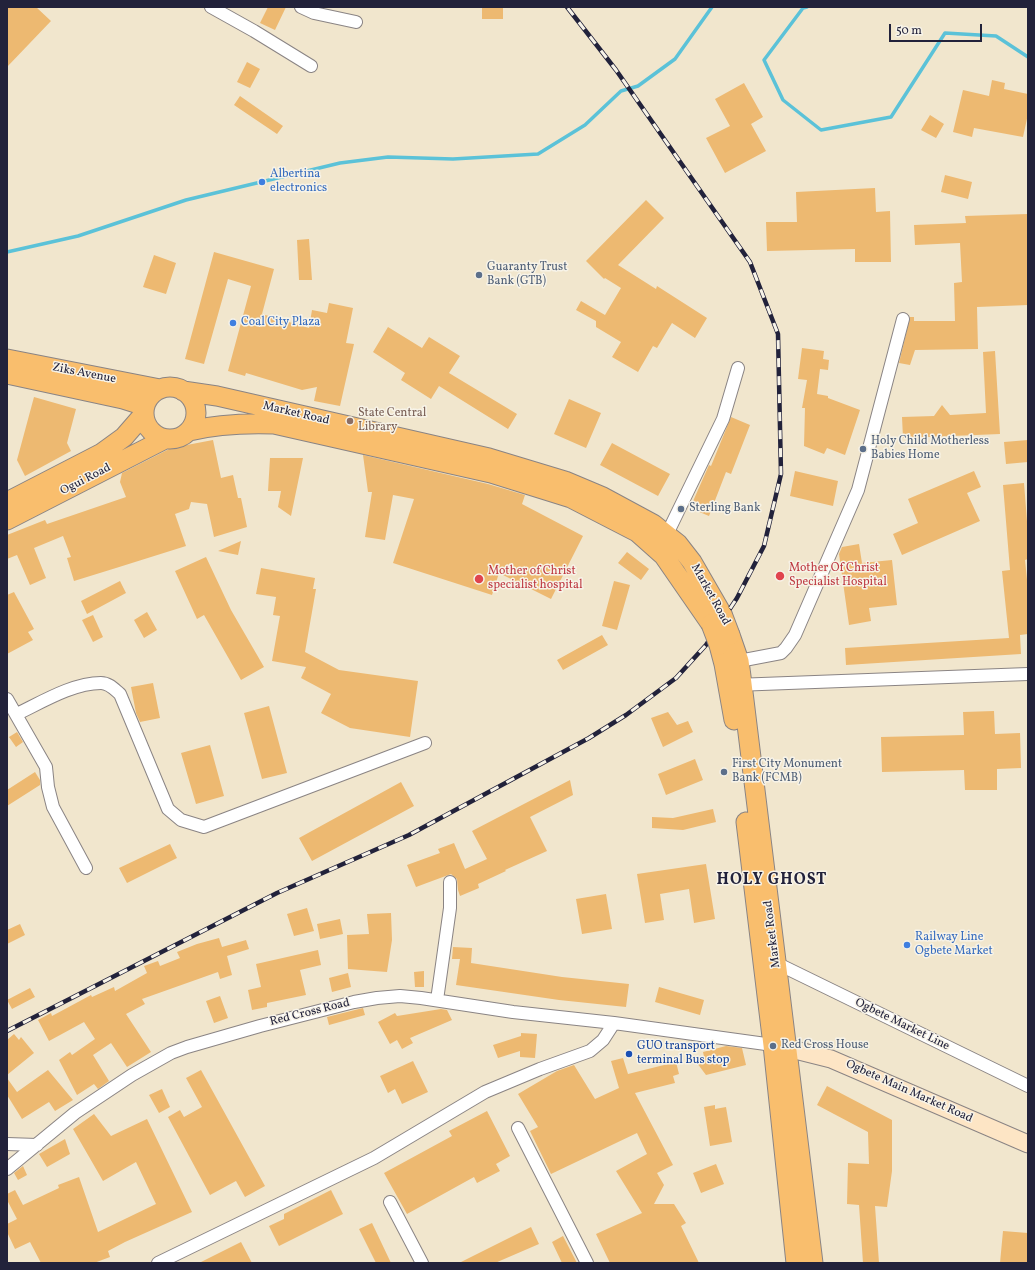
<!DOCTYPE html>
<style>
body{margin:0}
#map{position:relative;width:1035px;height:1270px;overflow:hidden;background:#f1e6cd;font-family:Vollkorn,serif}
canvas{display:block}
.frame{position:absolute;inset:0;border:8px solid #22223b;pointer-events:none}
.scale{position:absolute;left:889px;top:24px;width:93px;height:18px;box-sizing:border-box;border:2px solid #22223b;border-top:0;padding-left:5px;font-size:12px;line-height:14px;white-space:nowrap;color:#22223b;-webkit-text-stroke:3px #f7f3e8;paint-order:stroke}
</style>
<div id="map">
<canvas width="1035" height="1270"></canvas>
<div class="frame"></div>
<div class="scale">50 m</div>
</div>
<script>
const ctx = document.querySelector('canvas').getContext('2d');
ctx.lineJoin = 'round';
function trace(path, color, width, dash) {
  ctx.strokeStyle = color;
  ctx.lineWidth = width;
  ctx.lineCap = dash ? 'butt' : 'round';
  ctx.setLineDash(dash || []);
  ctx.stroke(path);
}
function paint(path, color) {
  ctx.fillStyle = color;
  ctx.fill(path, 'evenodd');
}
function label(font, color, halo, rows, align = 'center') {
  ctx.font = font + ' Vollkorn,serif';
  ctx.lineWidth = 3;
  ctx.setLineDash([]);
  ctx.textBaseline = 'middle';
  ctx.strokeStyle = halo;
  ctx.fillStyle = color;
  for (const [text, x, y, turn = 0] of rows) {
    ctx.save();
    ctx.translate(x, y);
    ctx.rotate((+turn || 0) * Math.PI / 180);
    ctx.textAlign = isNaN(turn) ? turn : align;
    if (halo) ctx.strokeText(text, 0, 0);
    ctx.fillText(text, 0, 0);
    ctx.restore();
  }
}
trace(new Path2D(`
 M 807,7 L 803,8 L 764,60 L 783,100 L 821,130 L 891,117 L 945,33 L 996,36 L 1028,57
 M 7,252 L 78,236 L 186,200 L 340,163 L 388,157 L 453,159 L 538,154 L 585,125 L 621,91 L 638,86 L 675,59 L 712,7`), '#5bc2d8', 3.5);
paint(new Path2D(`
 M 7,7 L 36,7 L 51,21 L 7,67 Z
 M 268,7 L 286,7 L 275,30 L 260,23 Z
 M 482,7 L 503,7 L 503,19 L 482,19 Z
 M 247,62 L 260,69 L 250,88 L 237,82 Z
 M 992,80 L 1005,83 L 1004,89 L 1028,94 L 1028,114 L 1023,137 L 974,128 L 972,137 L 953,132 L 963,90 L 989,96 Z
 M 744,83 L 763,117 L 751,124 L 766,151 L 725,173 L 706,138 L 730,126 L 715,99 Z
 M 240,96 L 283,126 L 277,134 L 234,105 Z
 M 930,115 L 944,124 L 936,138 L 921,130 Z
 M 945,175 L 972,182 L 968,199 L 941,192 Z
 M 875,188 L 876,212 L 890,211 L 891,262 L 855,262 L 855,249 L 767,251 L 766,222 L 797,222 L 796,192 Z
 M 646,200 L 664,218 L 618,265 L 656,289 L 657,286 L 707,318 L 695,338 L 672,323 L 657,348 L 653,346 L 638,372 L 612,357 L 621,342 L 596,327 L 596,321 L 576,310 L 581,301 L 605,315 L 621,288 L 605,278 L 604,279 L 586,261 Z
 M 1028,214 L 1028,305 L 977,307 L 978,349 L 915,350 L 910,365 L 899,363 L 910,317 L 914,317 L 914,321 L 955,321 L 954,283 L 962,282 L 960,243 L 915,245 L 914,225 L 966,223 L 965,216 Z
 M 309,239 L 312,280 L 299,280 L 297,240 Z
 M 214,252 L 274,269 L 262,314 L 309,328 L 312,310 L 327,313 L 329,303 L 353,308 L 346,343 L 354,344 L 340,406 L 314,401 L 317,387 L 302,390 L 246,373 L 245,376 L 228,371 L 251,286 L 228,279 L 204,364 L 185,359 Z
 M 154,255 L 176,263 L 166,294 L 143,287 Z
 M 388,327 L 422,348 L 429,337 L 460,356 L 449,373 L 517,414 L 508,429 L 439,386 L 431,399 L 401,380 L 405,373 L 373,352 Z
 M 802,348 L 824,351 L 823,359 L 829,360 L 828,370 L 820,369 L 817,394 L 828,396 L 828,398 L 860,410 L 845,455 L 827,448 L 824,454 L 804,446 L 805,408 L 802,408 L 807,380 L 798,379 Z
 M 995,351 L 1000,434 L 903,438 L 902,417 L 934,416 L 942,405 L 950,415 L 986,413 L 983,352 Z
 M 34,397 L 76,409 L 67,443 L 71,451 L 25,476 L 17,460 Z
 M 569,399 L 601,413 L 586,448 L 554,434 Z
 M 731,417 L 750,425 L 731,474 L 726,472 L 709,516 L 690,508 L 709,465 L 711,466 Z
 M 213,440 L 221,478 L 233,475 L 238,498 L 241,498 L 247,527 L 214,537 L 207,504 L 191,502 L 189,509 L 175,514 L 186,546 L 116,568 L 74,581 L 67,558 L 71,557 L 63,536 L 34,548 L 46,578 L 30,585 L 17,555 L 7,559 L 7,535 L 45,520 L 47,524 L 126,497 L 120,482 L 122,473 L 171,448 Z
 M 1028,440 L 1028,462 L 1006,464 L 1004,442 Z
 M 612,443 L 670,474 L 658,496 L 600,465 Z
 M 363,455 L 488,484 L 525,495 L 522,504 L 583,536 L 551,599 L 499,573 L 492,595 L 393,563 L 414,499 L 393,495 L 385,540 L 365,537 L 372,492 L 368,492 Z
 M 270,458 L 303,458 L 291,516 L 278,507 L 281,491 L 268,491 Z
 M 795,471 L 838,481 L 833,506 L 790,496 Z
 M 974,471 L 981,487 L 967,493 L 980,521 L 902,555 L 893,534 L 918,523 L 908,499 Z
 M 1024,483 L 1028,534 L 1028,559 L 1025,560 L 1028,589 L 1028,634 L 1020,635 L 1021,654 L 846,665 L 845,648 L 1009,638 L 1002,571 L 1010,570 L 1003,485 Z
 M 241,541 L 238,555 L 218,551 Z
 M 859,544 L 862,563 L 892,560 L 897,605 L 869,608 L 871,621 L 849,625 L 839,554 L 842,547 Z
 M 627,552 L 649,569 L 641,580 L 618,563 Z
 M 206,557 L 231,610 L 264,667 L 241,680 L 204,615 L 197,619 L 175,571 Z
 M 261,568 L 315,578 L 313,589 L 316,589 L 305,652 L 339,670 L 418,681 L 410,737 L 350,728 L 321,713 L 331,694 L 301,678 L 306,667 L 272,661 L 280,616 L 273,615 L 276,597 L 256,594 Z
 M 120,581 L 126,593 L 87,614 L 81,601 Z
 M 614,581 L 630,585 L 617,630 L 602,626 Z
 M 14,592 L 34,629 L 28,632 L 33,640 L 7,654 L 7,595 Z
 M 147,612 L 157,630 L 144,638 L 134,620 Z
 M 93,615 L 103,637 L 93,642 L 82,620 Z
 M 602,635 L 608,645 L 563,670 L 557,660 Z
 M 153,683 L 160,718 L 140,722 L 136,713 L 131,687 Z
 M 269,706 L 287,773 L 262,779 L 244,713 Z
 M 994,711 L 995,734 L 1020,733 L 1021,768 L 997,769 L 997,790 L 965,790 L 964,770 L 882,772 L 881,737 L 964,735 L 963,712 Z
 M 668,712 L 677,725 L 688,721 L 693,732 L 663,747 L 651,718 Z
 M 17,732 L 23,742 L 16,747 L 9,737 Z
 M 210,745 L 224,796 L 196,804 L 181,753 Z
 M 695,759 L 703,780 L 666,795 L 658,774 Z
 M 35,772 L 40,780 L 40,785 L 7,806 L 7,790 Z
 M 570,780 L 573,795 L 530,817 L 547,851 L 505,870 L 506,871 L 478,884 L 479,888 L 460,896 L 458,890 L 457,879 L 451,874 L 416,887 L 407,865 L 440,853 L 438,849 L 454,843 L 465,869 L 487,859 L 472,831 Z
 M 401,782 L 414,806 L 312,861 L 299,838 Z
 M 713,809 L 716,822 L 683,830 L 652,828 L 652,817 L 673,818 Z
 M 170,844 L 177,858 L 127,883 L 119,868 Z
 M 706,864 L 715,919 L 694,923 L 689,889 L 660,894 L 664,920 L 645,923 L 637,874 Z
 M 606,894 L 612,929 L 582,934 L 576,899 Z
 M 307,908 L 314,931 L 294,936 L 287,914 Z
 M 391,913 L 392,940 L 387,972 L 348,969 L 347,935 L 369,934 L 367,914 Z
 M 340,919 L 343,934 L 320,939 L 317,924 Z
 M 20,924 L 25,935 L 7,944 L 7,930 Z
 M 219,938 L 222,947 L 246,940 L 249,949 L 227,956 L 232,975 L 220,979 L 218,972 L 142,999 L 145,1004 L 126,1014 L 151,1052 L 127,1067 L 111,1043 L 93,1055 L 109,1081 L 98,1089 L 94,1084 L 77,1095 L 59,1060 L 70,1052 L 72,1055 L 95,1039 L 84,1022 L 49,1041 L 38,1020 L 51,1013 L 52,1016 L 91,995 L 92,997 L 114,987 L 115,991 L 147,973 L 144,966 L 158,961 L 160,966 L 180,958 L 177,952 L 197,944 Z
 M 453,947 L 472,948 L 471,963 L 562,977 L 629,984 L 626,1007 L 559,1000 L 456,985 L 460,959 L 452,959 Z
 M 318,950 L 321,965 L 300,970 L 306,995 L 267,1003 L 267,1007 L 252,1010 L 248,990 L 261,987 L 256,964 Z
 M 424,971 L 424,987 L 415,987 L 414,972 Z
 M 348,973 L 351,987 L 332,992 L 329,978 Z
 M 659,987 L 704,1000 L 700,1015 L 655,1002 Z
 M 30,988 L 35,997 L 12,1009 L 7,1000 Z
 M 220,996 L 228,1018 L 214,1023 L 206,1001 Z
 M 363,1008 L 365,1015 L 329,1025 L 327,1017 Z
 M 441,1009 L 447,1010 L 452,1020 L 410,1038 L 413,1043 L 402,1049 L 397,1040 L 390,1044 L 378,1022 L 395,1013 L 397,1016 Z
 M 521,1033 L 537,1034 L 535,1058 L 520,1057 L 520,1051 L 498,1058 L 493,1045 L 521,1036 Z
 M 14,1034 L 19,1040 L 21,1037 L 34,1053 L 7,1075 L 7,1040 Z
 M 726,1046 L 742,1048 L 746,1065 L 706,1075 L 697,1063 L 705,1061 L 703,1052 Z
 M 623,1058 L 628,1074 L 676,1062 L 679,1074 L 673,1076 L 675,1083 L 635,1093 L 673,1165 L 657,1173 L 664,1185 L 654,1204 L 674,1204 L 686,1223 L 681,1226 L 699,1263 L 610,1263 L 596,1234 L 642,1213 L 616,1171 L 647,1154 L 637,1133 L 551,1174 L 530,1131 L 538,1127 L 518,1094 L 557,1071 L 574,1065 L 595,1099 L 619,1088 L 611,1061 Z
 M 413,1061 L 428,1092 L 402,1104 L 395,1089 L 388,1093 L 380,1076 Z
 M 48,1070 L 73,1100 L 55,1111 L 49,1102 L 22,1119 L 7,1095 L 7,1078 L 17,1092 Z
 M 201,1070 L 265,1186 L 245,1197 L 236,1181 L 210,1195 L 168,1117 L 180,1110 L 184,1117 L 202,1107 L 186,1078 Z
 M 827,1086 L 892,1120 L 892,1171 L 887,1207 L 875,1206 L 879,1263 L 863,1263 L 859,1205 L 847,1204 L 848,1163 L 869,1164 L 868,1132 L 817,1105 Z
 M 162,1089 L 170,1107 L 159,1113 L 149,1095 Z
 M 715,1105 L 715,1109 L 726,1107 L 732,1142 L 710,1146 L 704,1107 Z
 M 487,1111 L 510,1156 L 496,1164 L 500,1171 L 477,1183 L 474,1177 L 407,1214 L 384,1173 L 452,1136 L 449,1131 Z
 M 94,1114 L 111,1136 L 147,1119 L 192,1212 L 125,1242 L 108,1251 L 110,1257 L 94,1263 L 41,1263 L 30,1242 L 15,1249 L 7,1232 L 7,1224 L 17,1219 L 7,1200 L 7,1194 L 15,1190 L 23,1205 L 59,1188 L 58,1185 L 79,1177 L 98,1232 L 156,1204 L 136,1162 L 103,1181 L 73,1129 Z
 M 65,1139 L 70,1154 L 47,1167 L 39,1154 Z
 M 716,1164 L 724,1184 L 701,1193 L 693,1173 Z
 M 23,1166 L 27,1175 L 18,1180 L 14,1173 Z
 M 331,1190 L 343,1214 L 279,1246 L 269,1226 L 284,1219 L 284,1214 Z
 M 372,1223 L 391,1263 L 376,1263 L 359,1229 Z
 M 531,1227 L 539,1244 L 495,1263 L 459,1263 Z
 M 1003,1231 L 1028,1233 L 1028,1263 L 1000,1263 Z
 M 563,1236 L 577,1263 L 562,1263 L 552,1242 Z
 M 241,1242 L 252,1263 L 199,1263 Z`), '#edb971');
const street = new Path2D(`
 M 211,7 L 254,31 L 311,66
 M 301,7 L 314,13 L 356,22
 M 667,534 L 723,419 L 738,368
 M 739,661 L 781,653 L 786,648 L 795,635 L 858,490 L 903,319
 M 735,685 L 1028,674
 M 7,699 L 46,767 L 48,787 L 53,807 L 86,868
 M 17,714 C 42,702 73,683 101,683 C 109,683 114,689 120,694 L 168,809 L 181,820 L 204,827 L 425,743
 M 776,963 L 1028,1086
 M 437,1000 L 450,908 L 450,882
 M 518,1128 L 587,1263
 M 7,1144 L 37,1145
 M 7,1169 L 75,1113 L 132,1075 L 171,1053 L 187,1047 L 260,1026 L 354,1002 L 377,998 L 400,996 L 421,998 L 513,1012 L 614,1023 L 773,1045
 M 390,1202 L 422,1263
 M 158,1263 L 374,1158 L 485,1092 L 540,1069 L 590,1051 L 603,1040 L 614,1023`);
const secondary = new Path2D(`
 M 787,1048 L 831,1059 L 1028,1144`);
const primary = new Path2D(`
 M 7,359 L 160,389
 M 7,374 L 123,399 L 145,406
 M144 413a26 26 0 1 1 52 0a26 26 0 1 1-52 0Z
 M 183,391 L 217,396 L 489,458 L 565,481 L 603,497 L 653,524 L 678,544 L 692,562 L 722,614
 M 189,431 C 218,424 245,423 274,424 L 491,473 L 571,498 L 637,532 L 664,556 L 711,624
 M 7,502 L 102,453 L 124,437 L 144,414
 M 7,520 L 165,439
 M 730,635 L 739,661 L 742,684 L 813,1263
 M 719,645 L 724,664 L 734,720
 M 746,822 L 773,1045 L 796,1263`);
trace(street, '#8a8484', 14);
trace(secondary, '#8a8484', 19);
trace(primary, '#8a8484', 21);
trace(street, '#fff', 12);
trace(secondary, '#fde5c5', 17);
trace(primary, '#f9be6d', 19);
const rail = new Path2D(`
 M 7,1031 L 277,893 L 409,835 L 589,738 L 626,715 L 676,678 L 706,645 L 737,598 L 764,546 L 781,474 L 778,334 L 750,262 L 616,70 L 567,7`);
trace(rail, '#22223b', 4.5);
trace(rail, '#f7f3e8', 3, [9]);
const primaryBridge = new Path2D(`
 M 722,614 L 730,635
 M 711,624 L 719,645`);
trace(primaryBridge, '#8a8484', 21, []);
trace(primaryBridge, '#f9be6d', 19);
for (const [x, y, r, color] of [
 [262,182,4,"#3f7fe0"],
 [479,275,4,"#5c6f8a"],
 [233,323,4,"#3f7fe0"],
 [350,421,4,"#8d6e63"],
 [863,449,4,"#5c6f8a"],
 [681,509,4,"#5c6f8a"],
 [780,576,5,"#e0444e"],
 [479,579,5,"#e0444e"],
 [724,772,4,"#5c6f8a"],
 [907,945,4,"#3f7fe0"],
 [773,1046,4,"#5c6f8a"],
 [629,1054,4,"#1a4fb4"]
]) {
  const dot = new Path2D();
  dot.arc(x, y, r, 0, 2 * Math.PI);
  ctx.fillStyle = color;
  ctx.fill(dot);
  trace(dot, '#f7f3e8', 1.5);
}
label('12px', '#366cbe', '#f7f3e8', [
 ["Albertina",270,175],
 ["electronics",270,189],
 ["Coal City Plaza",241,323],
 ["Railway Line",915,938],
 ["Ogbete Market",915,952]
], 'left');
label('12px', '#4e5e75', '#f7f3e8', [
 ["Guaranty Trust",487,268],
 ["Bank (GTB)",487,282],
 ["Holy Child Motherless",871,442],
 ["Babies Home",871,456],
 ["Sterling Bank",689,509],
 ["First City Monument",732,765],
 ["Bank (FCMB)",732,779],
 ["Red Cross House",781,1046]
], 'left');
label('12px', '#22223b', '#f7f3e8', [
 ["Ziks Avenue",84,374,11],
 ["Market Road",296,414,13],
 ["Ogui Road",86,480,-27],
 ["Market Road",710,595,61],
 ["Market Road",773,934,-97],
 ["Red Cross Road",310,1013,-14],
 ["Ogbete Market Line",902,1025,26],
 ["Ogbete Main Market Road",909,1092,24]
]);
label('12px', '#785e54', '#f7f3e8', [
 ["State Central",358,414],
 ["Library",358,428]
], 'left');
label('12px', '#be3a42', '#f7f3e8', [
 ["Mother Of Christ",789,569],
 ["Specialist Hospital",789,583],
 ["Mother of Christ",488,572],
 ["specialist hospital",488,586]
], 'left');
label('12px', '#164399', '#f7f3e8', [
 ["GUO transport",637,1047],
 ["terminal Bus stop",637,1061]
], 'left');
ctx.letterSpacing = '1px';
label('bold 16px', '#22223b', '#f7f3e8', [
 ["HOLY GHOST",772,881]
]);
ctx.letterSpacing = '0px';
</script>
